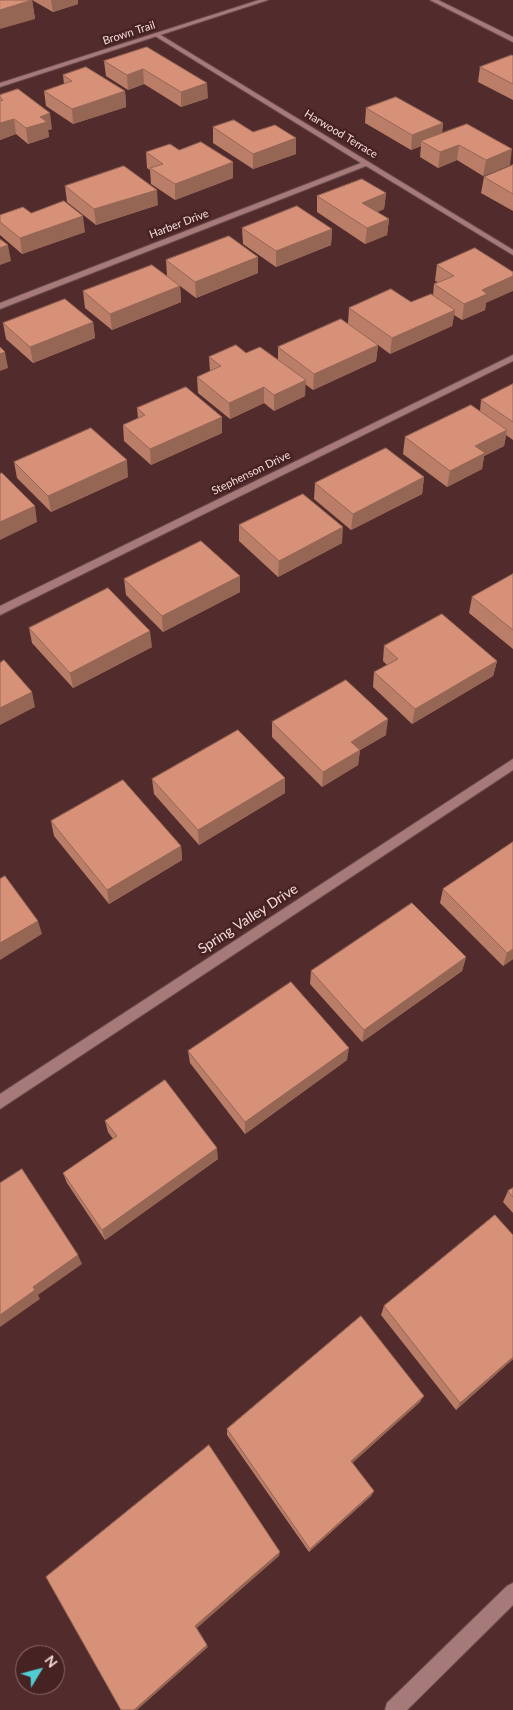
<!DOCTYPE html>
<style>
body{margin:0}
#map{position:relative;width:513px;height:1710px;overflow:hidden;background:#522c2d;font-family:Lato,sans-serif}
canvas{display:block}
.north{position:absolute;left:15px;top:1645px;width:50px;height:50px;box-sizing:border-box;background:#472223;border:1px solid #8c6c6c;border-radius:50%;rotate:53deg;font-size:14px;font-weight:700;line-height:20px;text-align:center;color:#f4dbda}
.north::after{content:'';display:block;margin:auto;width:18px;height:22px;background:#51ccd2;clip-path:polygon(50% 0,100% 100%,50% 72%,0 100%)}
</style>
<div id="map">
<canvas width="513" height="1710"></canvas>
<div class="north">N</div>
</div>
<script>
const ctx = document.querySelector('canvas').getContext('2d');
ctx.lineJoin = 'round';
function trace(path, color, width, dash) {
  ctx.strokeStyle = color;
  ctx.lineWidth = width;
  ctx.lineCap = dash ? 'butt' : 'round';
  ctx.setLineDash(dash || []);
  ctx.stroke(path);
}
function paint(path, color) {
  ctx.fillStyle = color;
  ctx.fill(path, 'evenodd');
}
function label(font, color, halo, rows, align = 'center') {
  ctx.font = font + ' Lato,sans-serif';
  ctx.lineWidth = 5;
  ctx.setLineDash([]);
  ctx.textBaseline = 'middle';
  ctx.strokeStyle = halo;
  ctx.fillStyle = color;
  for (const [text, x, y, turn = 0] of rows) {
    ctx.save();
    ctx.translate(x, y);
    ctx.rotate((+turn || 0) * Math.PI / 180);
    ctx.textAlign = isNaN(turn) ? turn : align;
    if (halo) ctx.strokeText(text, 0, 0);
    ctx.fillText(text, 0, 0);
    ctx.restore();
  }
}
const minor = new Path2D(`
 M 430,0 L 438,0 L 513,37 L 513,42 Z
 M 155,34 L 159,34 L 513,250 L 513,255 L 366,166 L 0,309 L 0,303 L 361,163 L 155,36 Z
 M 513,355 L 513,361 L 0,615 L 0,606 Z
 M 513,759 L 513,770 L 0,1109 L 0,1094 Z
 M 513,1583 L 513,1605 L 407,1710 L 385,1710 L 387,1703 L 507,1586 Z`);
const tertiary = new Path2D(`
 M 259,0 L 268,0 L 0,87 L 0,83 Z`);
trace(minor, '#6b4b4c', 2);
trace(tertiary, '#6b4b4c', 2);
paint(minor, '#a67a79');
paint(tertiary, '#a67a79');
paint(new Path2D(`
 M 0,0 L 78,0 L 78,4 L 53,12 L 32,0 L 35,19 Z
 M 147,47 L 208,98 L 181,107 L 144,84 L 128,90 L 106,76 L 104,61 Z
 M 513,56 L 513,100 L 478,82 L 480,67 Z
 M 63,75 L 125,91 L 126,107 L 73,124 L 46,106 L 44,91 L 64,84 Z
 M 0,95 L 52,129 L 48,130 L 49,137 L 28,144 L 16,134 L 0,140 Z
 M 366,108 L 443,123 L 442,134 L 510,165 L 483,176 L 457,160 L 438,168 L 420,157 L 421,146 L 411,150 L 365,123 Z
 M 213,127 L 253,132 L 296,154 L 253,169 L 213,143 Z
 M 179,150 L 233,162 L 233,178 L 175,200 L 151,184 L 150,170 L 147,168 L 146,152 Z
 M 513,165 L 513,211 L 481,193 L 484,177 Z
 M 65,186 L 158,205 L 96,225 L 67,202 Z
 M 386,193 L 384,209 L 377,212 L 389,219 L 387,235 L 365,244 L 317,212 L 317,196 Z
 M 31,213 L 85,232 L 22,254 L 0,235 L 0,215 Z
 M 242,228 L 332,229 L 331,245 L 276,267 L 243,244 Z
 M 475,248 L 486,303 L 485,310 L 462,320 L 454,315 L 452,326 L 390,354 L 378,345 L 376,361 L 313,390 L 305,384 L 305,396 L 274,411 L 264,403 L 230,419 L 198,393 L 197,377 L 210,372 L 209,357 L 246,353 L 278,359 L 278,347 L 348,323 L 349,308 L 411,302 L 433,295 L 434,284 L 438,282 L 435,281 L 437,265 Z
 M 166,260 L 258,273 L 196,298 L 180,286 L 181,302 L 112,330 L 85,308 L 83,291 L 167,276 Z
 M 93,322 L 95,338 L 33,363 L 6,339 L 3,323 Z
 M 513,384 L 513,440 L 506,435 L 504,446 L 484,456 L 482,469 L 447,487 L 403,454 L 405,437 L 480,411 L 481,400 Z
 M 137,408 L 222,417 L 222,433 L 151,465 L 124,441 L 123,425 L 138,418 Z
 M 14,462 L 128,477 L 51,512 L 17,478 Z
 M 424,477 L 422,494 L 351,530 L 314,499 L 315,483 Z
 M 239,525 L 342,543 L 278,577 L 239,541 Z
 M 513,574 L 513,649 L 469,613 L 472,597 Z
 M 240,576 L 240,592 L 163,632 L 126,595 L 124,579 Z
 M 29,628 L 152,647 L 73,688 L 32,643 Z
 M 384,646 L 497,661 L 493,676 L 412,724 L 373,687 L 374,672 L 387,665 L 383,661 Z
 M 272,722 L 386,735 L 360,750 L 358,765 L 322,787 L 272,737 Z
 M 285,778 L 285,793 L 199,845 L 154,794 L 152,779 Z
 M 51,821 L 181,846 L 182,860 L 109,904 L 54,836 Z
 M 513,842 L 513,959 L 503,966 L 440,903 L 443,889 Z
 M 466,957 L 462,971 L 362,1042 L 310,984 L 311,971 Z
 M 188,1051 L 347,1060 L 245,1134 L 190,1063 Z
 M 105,1121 L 218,1159 L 105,1240 L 67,1183 L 63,1173 L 113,1139 L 108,1132 Z
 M 513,1188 L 513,1213 L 503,1202 L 508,1191 Z
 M 513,1235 L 513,1359 L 456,1410 L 381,1315 L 384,1306 Z
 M 420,1402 L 352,1463 L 374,1491 L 371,1496 L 309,1552 L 227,1435 L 227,1429 Z`), '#b97d68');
paint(new Path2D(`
 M 32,0 L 35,19 L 0,29 L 0,10 Z
 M 51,0 L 78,0 L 78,4 L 53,12 Z
 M 143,69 L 144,84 L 128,90 L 127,75 Z
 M 207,83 L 208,98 L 181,107 L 181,92 Z
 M 125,91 L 126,107 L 73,124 L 72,109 Z
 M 50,113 L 52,129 L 48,130 L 49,137 L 28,144 L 26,128 L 40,117 Z
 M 14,119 L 16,134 L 0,140 L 0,123 Z
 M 443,123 L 441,139 L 421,141 L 421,146 L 411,150 L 412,135 Z
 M 296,138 L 296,154 L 253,169 L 253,154 Z
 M 459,145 L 457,160 L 438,168 L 440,152 Z
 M 512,149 L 510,165 L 483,176 L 486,160 Z
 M 233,162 L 233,178 L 175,200 L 175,184 Z
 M 157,190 L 158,205 L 96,225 L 94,209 Z
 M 386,193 L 384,209 L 361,219 L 362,203 Z
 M 83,216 L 85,232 L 22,254 L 20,238 Z
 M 389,219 L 387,235 L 365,244 L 367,228 Z
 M 332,229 L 331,245 L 276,267 L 276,251 Z
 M 8,245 L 11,261 L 0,265 L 0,248 Z
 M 258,257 L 258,273 L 196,298 L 195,282 Z
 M 513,276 L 513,291 L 486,303 L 485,310 L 462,320 L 464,304 L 482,290 Z
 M 180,286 L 181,302 L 112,330 L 110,314 Z
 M 455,310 L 452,326 L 390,354 L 392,338 Z
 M 93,322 L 95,338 L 33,363 L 30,347 Z
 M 378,345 L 376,361 L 313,390 L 314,374 Z
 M 5,352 L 8,368 L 0,371 L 0,354 Z
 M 306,380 L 305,396 L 274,411 L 274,395 Z
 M 264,387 L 264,403 L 230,419 L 229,403 Z
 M 222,417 L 222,433 L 151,465 L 150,449 Z
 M 507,430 L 504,446 L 484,456 L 482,469 L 447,487 L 450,471 L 475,446 Z
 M 127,460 L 128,477 L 51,512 L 48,496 Z
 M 424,477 L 422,494 L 351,530 L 353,514 Z
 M 35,506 L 37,522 L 0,540 L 0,522 Z
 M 343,527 L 342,543 L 278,577 L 279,561 Z
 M 240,576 L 240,592 L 163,632 L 162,616 Z
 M 150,631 L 152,647 L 73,688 L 70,673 Z
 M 497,661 L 493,676 L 412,724 L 415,709 Z
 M 32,692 L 35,707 L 0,725 L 0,708 Z
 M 388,719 L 386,735 L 360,750 L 358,765 L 322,787 L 323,772 L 351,742 Z
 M 285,778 L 285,793 L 199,845 L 198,830 Z
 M 181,846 L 182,860 L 109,904 L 107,890 Z
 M 38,921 L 42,934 L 0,960 L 0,943 Z
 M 513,949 L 513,959 L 503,966 L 507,953 Z
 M 466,957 L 462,971 L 362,1042 L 364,1030 Z
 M 349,1048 L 347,1060 L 245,1134 L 245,1122 Z
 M 217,1148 L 218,1159 L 105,1240 L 102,1230 Z
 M 78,1255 L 82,1264 L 38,1295 L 40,1299 L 0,1327 L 0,1315 L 33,1287 Z
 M 513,1357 L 513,1359 L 456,1410 L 460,1403 Z
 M 424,1396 L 420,1402 L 349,1466 L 351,1461 Z
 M 374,1491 L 371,1496 L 309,1552 L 310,1549 Z
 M 280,1552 L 279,1556 L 197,1628 L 208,1647 L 137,1710 L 134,1710 L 195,1626 Z`), '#966655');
const building = new Path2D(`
 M 0,0 L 32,0 L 0,10 Z
 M 147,47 L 207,83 L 181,92 L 143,69 L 127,75 L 104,61 Z
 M 512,55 L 513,56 L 513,84 L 480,67 Z
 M 86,67 L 125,91 L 72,109 L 44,91 L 72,81 L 63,75 Z
 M 18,89 L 50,113 L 40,117 L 47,122 L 26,128 L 14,119 L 0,123 L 0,101 L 3,100 L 0,97 L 0,95 Z
 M 396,97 L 443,123 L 412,135 L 366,108 Z
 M 234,120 L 253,132 L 275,125 L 296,138 L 253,154 L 213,127 Z
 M 467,124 L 512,149 L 486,160 L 459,145 L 440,152 L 421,141 Z
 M 201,142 L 233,162 L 175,184 L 150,168 L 163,164 L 146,152 L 170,144 L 179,150 Z
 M 513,165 L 513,194 L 484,177 Z
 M 124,166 L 157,190 L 94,209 L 65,186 Z
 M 362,179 L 386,193 L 362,203 L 389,219 L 367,228 L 317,196 Z
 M 64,201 L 83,216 L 20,238 L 0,222 L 0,215 L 23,207 L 31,213 Z
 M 297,206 L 332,229 L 276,251 L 242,228 Z
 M 229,236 L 258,257 L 195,282 L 166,260 Z
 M 0,239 L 8,245 L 0,248 Z
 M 475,248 L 513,272 L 513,276 L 482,290 L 487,294 L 464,304 L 434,284 L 454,276 L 437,265 Z
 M 152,265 L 180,286 L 110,314 L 83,291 Z
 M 391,289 L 411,302 L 431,294 L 455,310 L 392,338 L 349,308 Z
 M 65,299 L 93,322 L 30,347 L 3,323 Z
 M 341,319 L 378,345 L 314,374 L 278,347 Z
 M 236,345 L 246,353 L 260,347 L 306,380 L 274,395 L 264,387 L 229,403 L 197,377 L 221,366 L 209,357 Z
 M 0,347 L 5,352 L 0,354 Z
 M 513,384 L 513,422 L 481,400 Z
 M 186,387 L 222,417 L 150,449 L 123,425 L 145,415 L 137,408 Z
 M 471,405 L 507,430 L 475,446 L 485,453 L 450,471 L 405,437 Z
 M 91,428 L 127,460 L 48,496 L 14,462 Z
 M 386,448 L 424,477 L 353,514 L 315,483 Z
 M 2,473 L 35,506 L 0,522 L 0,474 Z
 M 303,494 L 343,527 L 279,561 L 239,525 Z
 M 201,541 L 240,576 L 162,616 L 124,579 Z
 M 513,574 L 513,630 L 472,597 Z
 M 108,588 L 150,631 L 70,673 L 29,628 Z
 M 442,614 L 497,661 L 415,709 L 374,672 L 398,659 L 384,646 Z
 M 4,660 L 32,692 L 0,708 L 0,663 Z
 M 346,680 L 388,719 L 351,742 L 360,750 L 323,772 L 272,722 Z
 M 238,730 L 285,778 L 198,830 L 152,779 Z
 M 123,780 L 181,846 L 107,890 L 51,821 Z
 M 513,842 L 513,949 L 507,953 L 443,889 Z
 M 5,876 L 38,921 L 0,943 L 0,879 Z
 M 412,903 L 466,957 L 364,1030 L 311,971 Z
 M 291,982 L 349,1048 L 245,1122 L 188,1051 Z
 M 165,1080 L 217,1148 L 102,1230 L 63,1173 L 117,1136 L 105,1121 Z
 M 22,1169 L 78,1255 L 33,1287 L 35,1290 L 0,1315 L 0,1183 Z
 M 513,1188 L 513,1197 L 508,1191 Z
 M 495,1215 L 513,1235 L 513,1357 L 460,1403 L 384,1306 Z
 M 361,1316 L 424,1396 L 351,1461 L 374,1491 L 310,1549 L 227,1429 Z
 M 209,1445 L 280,1552 L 195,1626 L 207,1645 L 134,1710 L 121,1710 L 46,1577 Z`);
paint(building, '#d79179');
trace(building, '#966655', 1);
label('11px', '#f4dbda', '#472223', [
 ["Brown Trail",129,33,-18],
 ["Harwood Terrace",341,134,31],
 ["Harber Drive",179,224,-21],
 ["Stephenson Drive",251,473,-26]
]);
label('14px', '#f4dbda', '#472223', [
 ["Spring Valley Drive",248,919,-33]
]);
</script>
